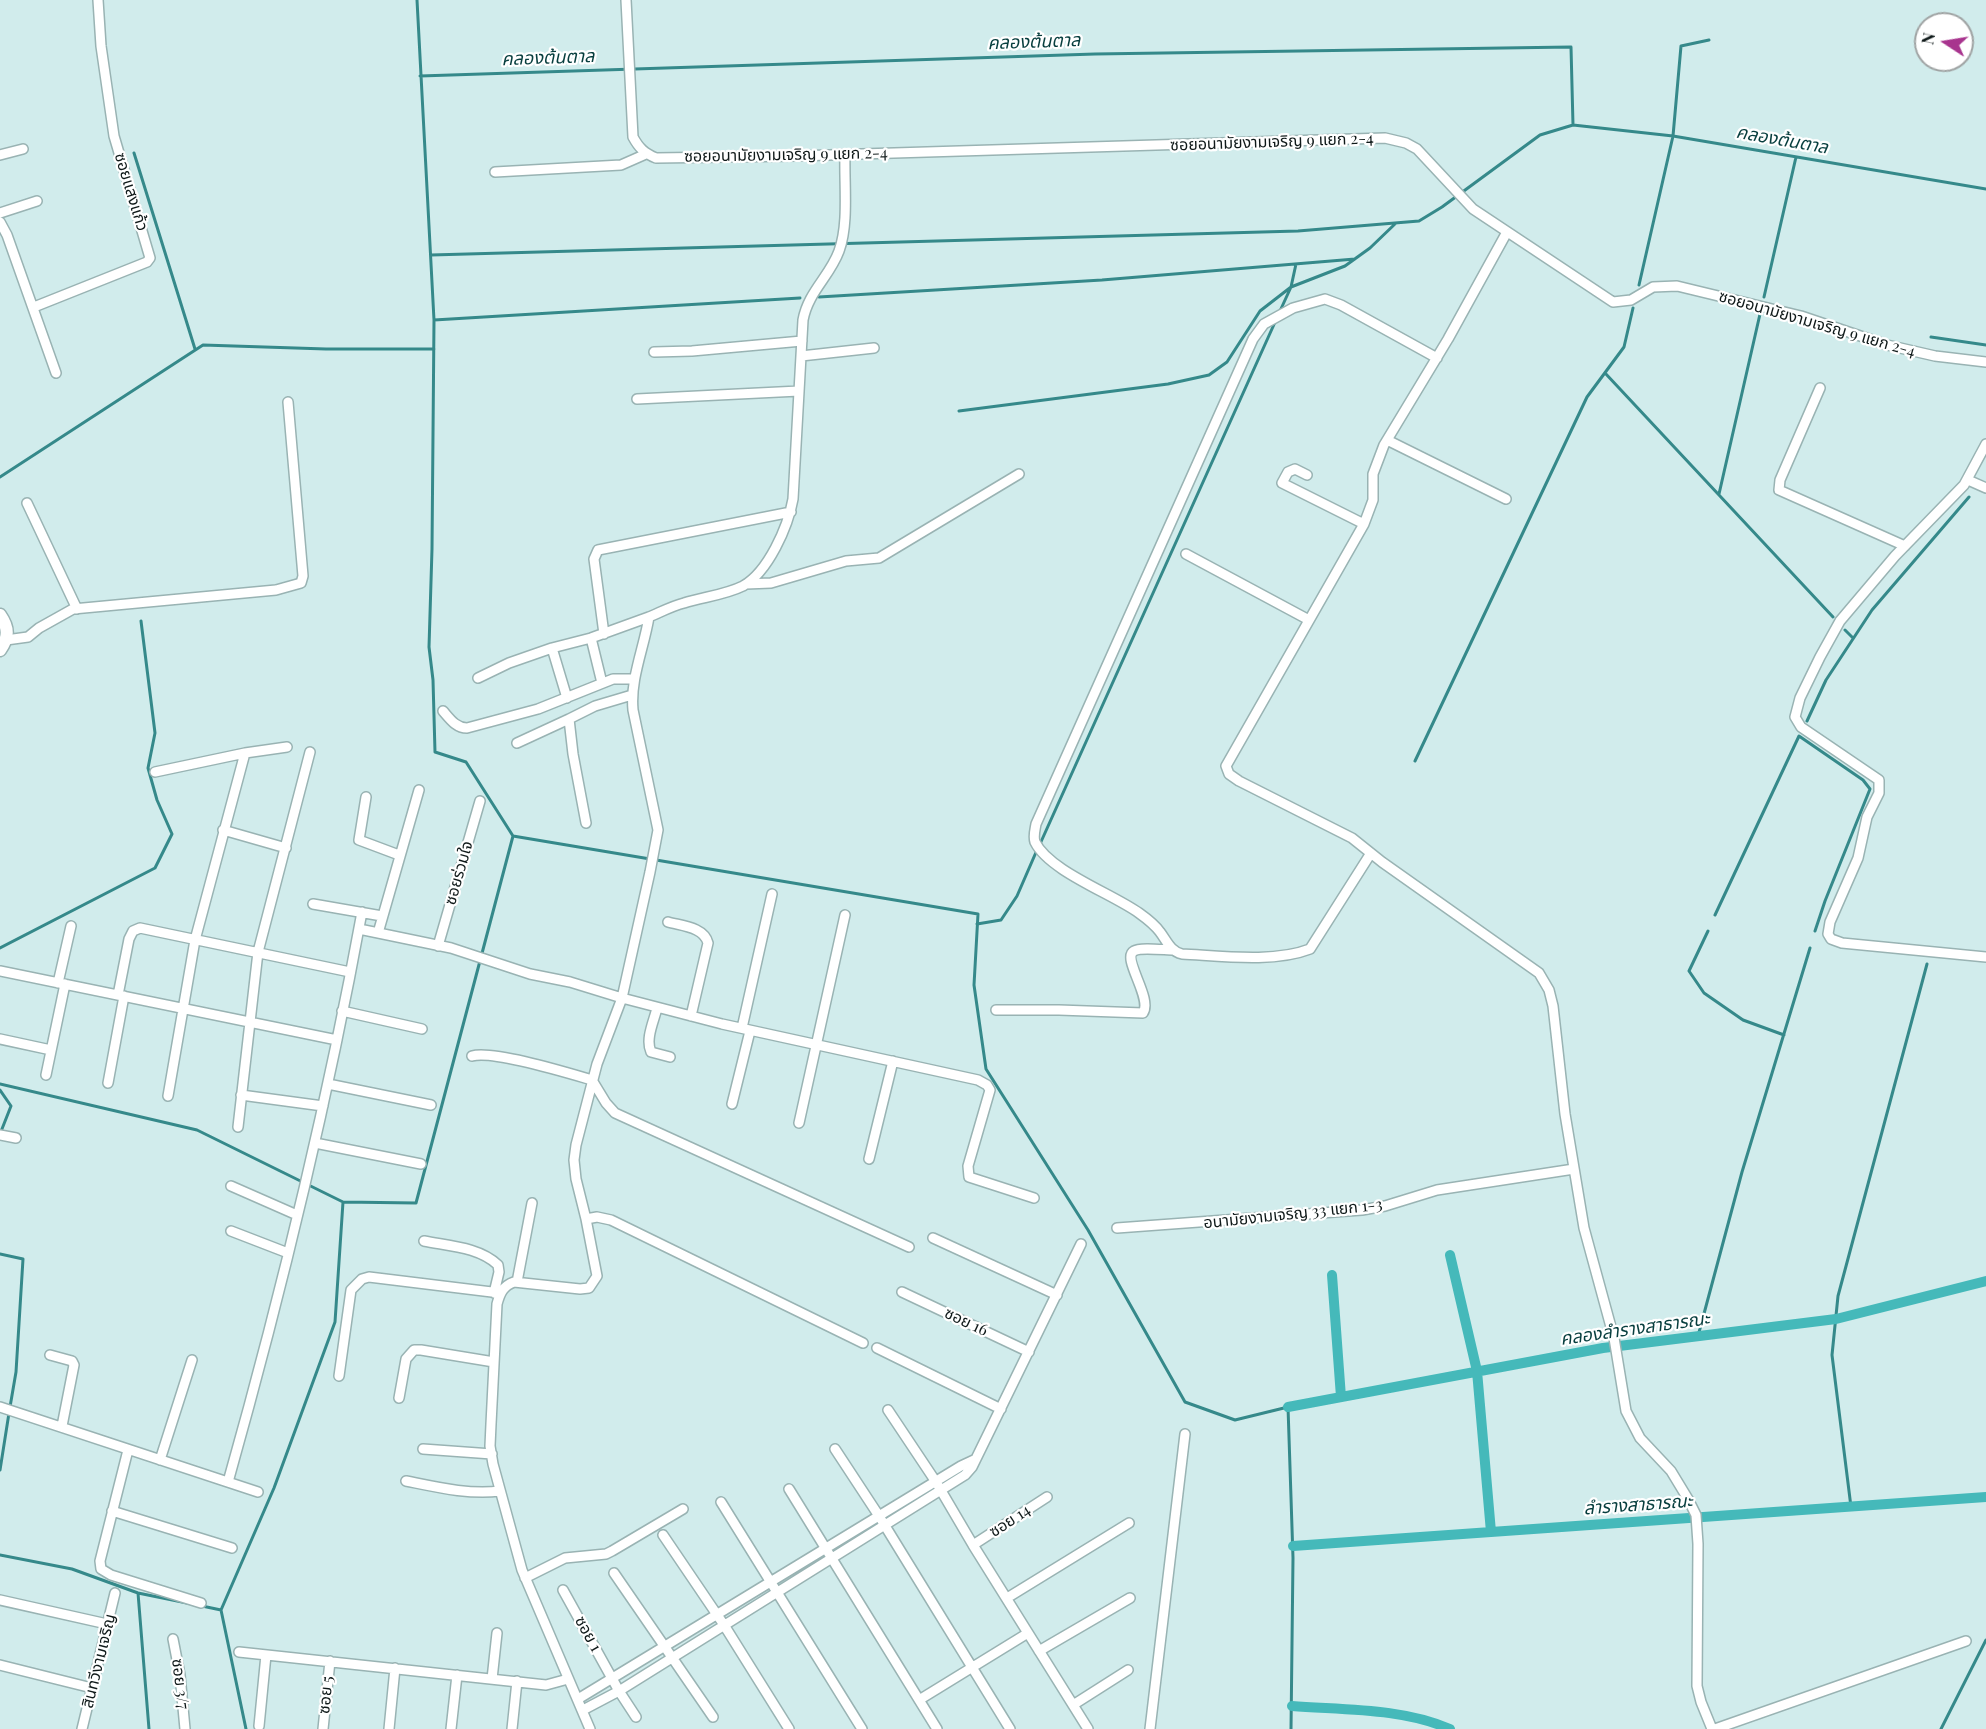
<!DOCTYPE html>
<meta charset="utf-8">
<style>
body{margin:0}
#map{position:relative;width:1986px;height:1729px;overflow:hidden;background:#d1ecec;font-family:"Playfair Display",serif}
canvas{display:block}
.north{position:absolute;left:1914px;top:12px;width:60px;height:60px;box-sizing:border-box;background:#fff;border:2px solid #9fa3a3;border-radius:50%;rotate:282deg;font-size:16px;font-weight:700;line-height:24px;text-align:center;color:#0f1919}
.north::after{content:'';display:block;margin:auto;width:21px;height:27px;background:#a8348e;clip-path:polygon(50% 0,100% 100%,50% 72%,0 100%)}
</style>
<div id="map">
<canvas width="1986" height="1729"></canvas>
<div class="north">N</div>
</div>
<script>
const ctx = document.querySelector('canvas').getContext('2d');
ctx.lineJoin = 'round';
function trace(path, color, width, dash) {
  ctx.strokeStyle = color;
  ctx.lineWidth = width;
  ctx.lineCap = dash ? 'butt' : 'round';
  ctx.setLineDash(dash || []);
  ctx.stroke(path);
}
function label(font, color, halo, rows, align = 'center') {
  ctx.font = font + ' "Playfair Display","Noto Sans Thai",serif';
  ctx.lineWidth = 4.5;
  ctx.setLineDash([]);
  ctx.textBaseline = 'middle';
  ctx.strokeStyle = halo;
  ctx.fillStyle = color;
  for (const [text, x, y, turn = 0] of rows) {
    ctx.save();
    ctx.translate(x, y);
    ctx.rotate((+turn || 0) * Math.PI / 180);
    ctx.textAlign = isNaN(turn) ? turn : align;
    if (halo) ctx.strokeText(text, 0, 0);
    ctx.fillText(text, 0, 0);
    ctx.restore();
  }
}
trace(new Path2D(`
 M 420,76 L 1095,54 L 1571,47 L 1573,125 L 1673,136 L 1986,189
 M 134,153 L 195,349
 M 431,255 L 1298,231 L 1419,221 L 1442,207 L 1540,135 L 1573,125
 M 1639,285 L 1673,136 L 1681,46 L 1709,40
 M 819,297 L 1102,280 L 1355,259
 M 1764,297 L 1796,157
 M 1280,311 L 1291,287 L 1296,264
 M 434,320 L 800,298
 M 1931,337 L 1986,345
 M 1605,373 L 1833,617
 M 959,411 L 1168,384 L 1209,375 L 1227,362 L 1260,311 L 1291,287 L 1345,266 L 1370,248 L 1396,223
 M 0,477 L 203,345 L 326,349 L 434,349
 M 1719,494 L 1760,314
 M 1845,630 L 1853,638
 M 1807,721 L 1826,680 L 1872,610 L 1969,497
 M 1415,761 L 1587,397 L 1624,347 L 1633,308
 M 513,836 L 978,914 L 974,985 L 986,1069 L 1088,1230 L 1185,1402 L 1235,1420 L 1288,1407 L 1293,1558 L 1291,1729
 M 1040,844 L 1276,320
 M 1715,915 L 1799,736 L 1863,780 L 1870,789 L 1825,901 L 1815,931
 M 977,924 L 1001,920 L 1017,896 L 1037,850
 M 1708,931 L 1689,971 L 1704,993 L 1743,1020 L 1784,1035
 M 0,948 L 155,868 L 172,834 L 157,800 L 148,768 L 155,733 L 141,621
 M 0,1084 L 197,1130 L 343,1202 L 416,1203 L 513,836 L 466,762 L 435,752 L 433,680 L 429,647 L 432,549 L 434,320 L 417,0
 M 0,1090 L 11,1106 L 0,1134
 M 0,1254 L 23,1259 L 16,1372 L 10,1407
 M 1698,1336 L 1742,1172 L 1810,948
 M 0,1470 L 9,1413
 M 1851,1507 L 1832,1355 L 1838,1296 L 1927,964
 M 0,1555 L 72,1569 L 138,1593 L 187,1603
 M 138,1593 L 149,1729
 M 202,1606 L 221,1610
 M 246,1729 L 221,1610 L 274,1488 L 335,1322 L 343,1202
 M 1941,1729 L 1986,1640`), '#35898a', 3);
trace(new Path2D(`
 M 1450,1255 L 1477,1371 L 1491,1532
 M 1332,1275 L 1341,1397
 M 1288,1407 L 1603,1348 L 1836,1319 L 1986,1281
 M 1293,1546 L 1986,1497
 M 1292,1706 C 1344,1710 1402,1708 1450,1729`), '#45b9ba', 10);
const minor = new Path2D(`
 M 626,0 L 633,137 C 639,148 644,153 656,158 L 796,156 L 1385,138 L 1406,143 L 1417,149 L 1473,209 L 1613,302 L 1631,300 L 1653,287 L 1677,286 L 1801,316 L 1887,345 L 1935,356 L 1986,362
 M 0,155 L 23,149
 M 495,172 L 621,165 L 646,154
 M 0,213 L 37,201
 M 0,222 L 7,235 L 56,373
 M 1507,232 L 1448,339 L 1384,445 L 1373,474 L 1373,500 L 1364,524 L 1226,766 L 1229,774 L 1239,781 L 1352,838 L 1382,862 L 1539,973 L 1549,990 L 1553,1006 L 1565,1114 L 1584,1228 L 1614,1338 L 1626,1411 L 1640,1438 L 1671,1471 L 1688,1499 L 1696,1515 L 1698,1544 L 1697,1686 L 1701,1702 L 1712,1729
 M 34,307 L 147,262 L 150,258 L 114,136 L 101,46 L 98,0
 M 654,352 L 692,351 L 802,341
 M 801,356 L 874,348
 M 1820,388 L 1780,480 L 1779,490 L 1905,546
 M 637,399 L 799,391
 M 1387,440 L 1506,499
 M 1986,444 L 1964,485 L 1895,556 L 1840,621 L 1820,657 L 1800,698 L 1795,717 L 1801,727 L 1879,780 L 1879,793 L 1867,817 L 1858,858 L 1830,922 L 1828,934 L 1831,939 L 1842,943 L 1986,957
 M 1307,475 L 1295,469 L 1288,472 L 1282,483 L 1364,524
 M 1968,480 L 1986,488
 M 27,503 L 77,609
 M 1186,554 L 1309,620
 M 746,584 L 771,583 L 846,561 L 879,558 L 1019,474
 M 604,634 L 594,559 L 598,550 L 791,512
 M 591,638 L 602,683
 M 6,640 L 28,637 L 39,628 L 73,609 L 276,590 L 301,583 L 303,576 L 288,402
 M 552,648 L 567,698
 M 478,678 L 509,663 L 552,648 L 591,638 L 649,617
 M 443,711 C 450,719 456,728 467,728 L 538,709 L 613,679 L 634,679
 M 517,743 L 569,719
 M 155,772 L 245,753 L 287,747
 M 366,797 L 359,840 L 399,855
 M 586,823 L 573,754 L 569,719 L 595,706 L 632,695
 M 223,830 L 286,848
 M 1371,853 L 1310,949 C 1274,963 1221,956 1182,954 C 1170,951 1167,941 1160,932 C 1155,925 1146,918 1139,913 C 1113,894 1049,871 1035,842 C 1033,836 1035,830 1036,824 L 1253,339 L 1264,324 L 1293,308 L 1325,299 L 1341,305 L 1437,358
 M 313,904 L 382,916
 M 668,922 C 682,926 704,927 708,943 L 691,1016
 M 359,929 L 451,948 L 530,974 L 570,982 L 622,998 L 722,1024 L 978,1080 L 987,1085 L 990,1090 L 968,1166 L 969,1177 L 1034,1198
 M 378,933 L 419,790
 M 438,946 L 480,801
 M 0,971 L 337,1040
 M 58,983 L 71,926
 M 118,995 L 129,939 L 133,931 L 140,928 L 350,972
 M 657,1008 C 654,1021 645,1039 651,1052 L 670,1057
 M 996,1010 L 1059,1010 L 1143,1013 C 1153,998 1121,958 1134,951 C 1140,947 1165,950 1173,950
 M 342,1011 L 422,1029
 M 742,1028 L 772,894
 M 0,1039 L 51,1050
 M 472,1056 C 493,1050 568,1073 592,1080 L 606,1103 L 615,1113 L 909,1247
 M 46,1075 L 65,984
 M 108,1083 L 124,996
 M 328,1084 L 431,1105
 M 241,1095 L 323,1106
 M 168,1096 L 195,940 L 245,753
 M 732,1104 L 750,1031
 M 799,1123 L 845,915
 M 238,1127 L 258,952 L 310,752
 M 0,1135 L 16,1138
 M 315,1143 L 421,1164
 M 869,1159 L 893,1061
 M 231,1186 L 297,1215
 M 586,1219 L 597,1217 L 611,1220 L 863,1343
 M 1117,1228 L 1362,1210 L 1385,1206 L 1437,1190 L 1574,1169
 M 231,1231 L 288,1253
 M 933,1238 L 1057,1295
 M 424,1241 C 449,1246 479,1247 498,1265 L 499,1272 L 494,1293
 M 517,1282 L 532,1203
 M 902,1292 L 1029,1352
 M 877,1348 L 1001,1409
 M 50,1355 L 72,1361 L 74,1365 L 62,1426
 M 339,1376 L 351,1290 L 362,1279 L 369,1277 L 500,1293
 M 399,1398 L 406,1359 L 414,1350 L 421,1350 L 494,1362
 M 0,1407 L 258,1492
 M 888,1410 L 936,1482 L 973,1545 L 1088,1729
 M 423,1449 L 492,1454
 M 835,1449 L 879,1516 L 1010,1729
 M 128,1450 L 100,1561 L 101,1569 L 111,1575 L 201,1603
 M 160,1460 L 192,1360
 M 406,1481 C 436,1487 469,1495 500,1491
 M 228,1482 C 281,1294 327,1104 362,912
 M 789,1489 L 937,1729
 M 721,1502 L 862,1729
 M 112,1511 L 232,1548
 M 663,1535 L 724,1625 L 789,1729
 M 973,1545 L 1047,1497
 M 614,1573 L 713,1717
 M 525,1578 L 565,1558 L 606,1554 L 612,1551 L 683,1509
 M 563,1590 L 619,1691 L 636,1717
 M 1007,1598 L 1129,1523
 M 0,1600 L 107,1624
 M 173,1639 L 180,1675 L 185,1729
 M 1039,1651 L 1130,1598
 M 239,1652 L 546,1685 L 568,1679
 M 0,1665 L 92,1688
 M 492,1679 L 497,1633
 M 578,1699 L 961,1466 L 976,1459
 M 919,1700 L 1028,1633
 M 1073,1705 L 1128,1670
 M 583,1710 L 619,1691 L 965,1475 L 972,1467 L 1081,1244
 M 259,1726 L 266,1655
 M 82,1729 L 115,1593
 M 323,1729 L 330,1661
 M 389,1729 L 395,1668
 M 451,1729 L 457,1675
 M 512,1729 L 517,1681
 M 590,1729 L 522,1570 L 493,1464 L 490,1446 L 491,1424 L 497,1304 C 500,1293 503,1286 514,1282 L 580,1289 L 589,1288 L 597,1276 L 586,1219 L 576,1179 L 574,1160 L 576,1145 L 597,1064 L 622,998 L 650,872 L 658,830 L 633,710 C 630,679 644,648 649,617 C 661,612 672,606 684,603 C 703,597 725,595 743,586 C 768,572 788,527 793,499 L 803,320 C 808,292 830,276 839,251 C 849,224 844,184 845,155
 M 1150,1729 L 1185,1434
 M 1715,1729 L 1966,1641`);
const tertiary = new Path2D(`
 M 0,615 C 9,628 9,637 0,650`);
trace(minor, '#99b3b3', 12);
trace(tertiary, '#99b3b3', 15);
trace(minor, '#fff', 9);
trace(tertiary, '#fff', 12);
label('16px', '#0f1919', '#fff', [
 ["ซอยอนามัยงามเจริญ 9 แยก 2-4",1272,142,-2],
 ["ซอยอนามัยงามเจริญ 9 แยก 2-4",786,155,-1],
 ["ซอยแสงแก้ว",131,192,73],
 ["ซอยอนามัยงามเจริญ 9 แยก 2-4",1817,324,16],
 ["ซอยร่วมใจ",459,873,-74],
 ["อนามัยงามเจริญ 33 แยก 1-3",1293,1214,-6],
 ["ซอย 16",966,1322,25],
 ["ซอย 14",1010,1521,-33],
 ["ซอย 1",588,1634,61],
 ["สินทวีงามเจริญ",99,1661,-76],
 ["ซอย 3/7",180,1684,83],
 ["ซอย 5",326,1695,-84]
]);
label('italic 18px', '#073e3e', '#fff', [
 ["คลองต้นตาล",1034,42,-2],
 ["คลองต้นตาล",548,58,-2],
 ["คลองต้นตาล",1782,140,10],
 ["คลองลำรางสาธารณะ",1635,1329,-8],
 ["ลำรางสาธารณะ",1638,1505,-4]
]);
</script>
